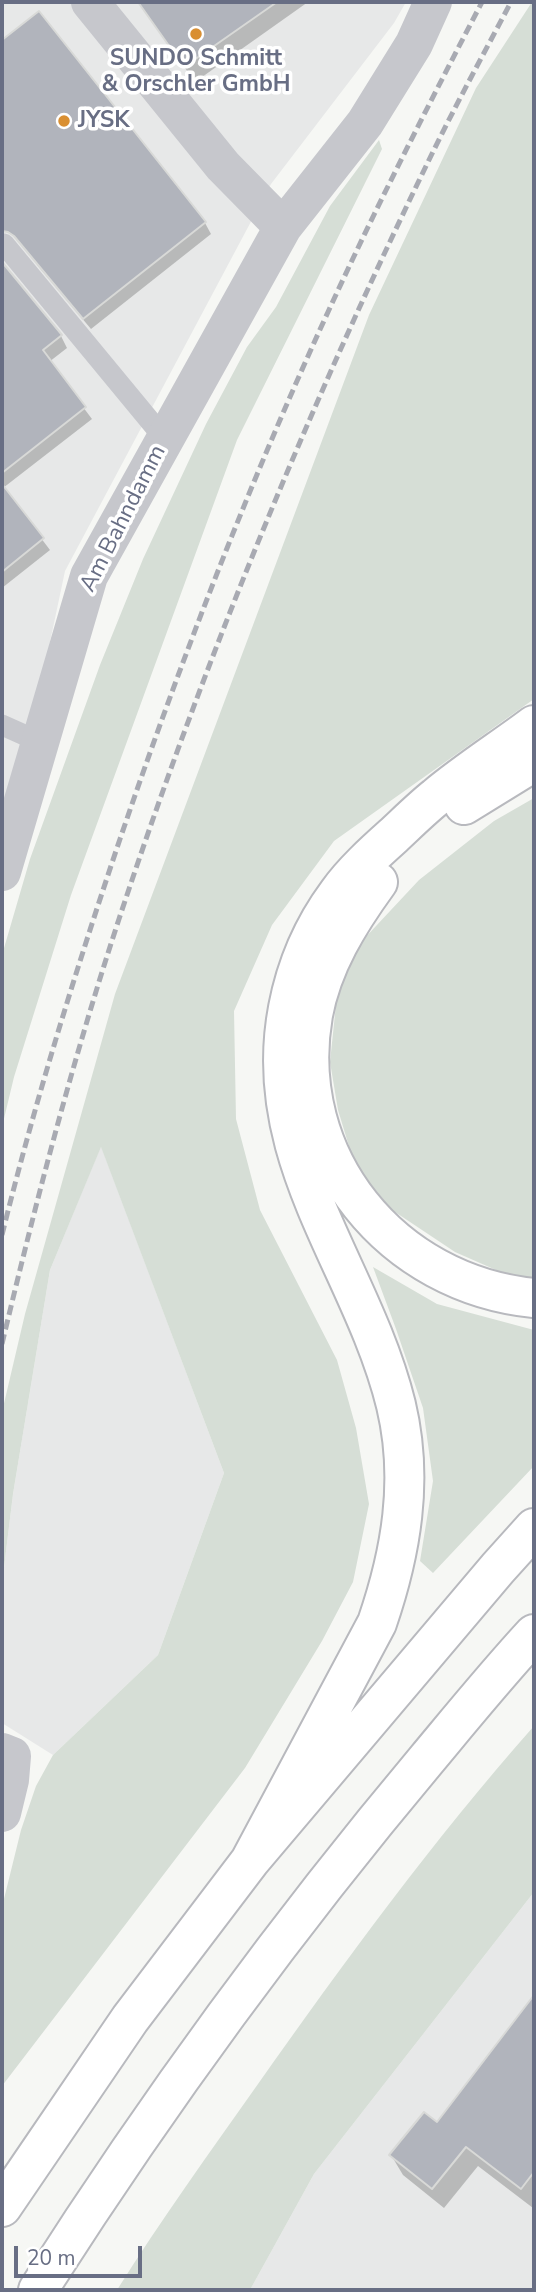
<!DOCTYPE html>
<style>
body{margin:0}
#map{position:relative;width:536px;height:2292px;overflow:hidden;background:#f6f7f4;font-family:"Nunito Sans",sans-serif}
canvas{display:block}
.frame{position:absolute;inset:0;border:4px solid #686e84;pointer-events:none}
.scale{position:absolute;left:14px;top:2246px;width:128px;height:32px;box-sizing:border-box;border:4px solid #686e84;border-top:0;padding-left:9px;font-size:21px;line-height:24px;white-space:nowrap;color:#686e84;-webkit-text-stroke:5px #fff;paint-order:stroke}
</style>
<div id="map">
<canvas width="536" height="2292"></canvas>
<div class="frame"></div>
<div class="scale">20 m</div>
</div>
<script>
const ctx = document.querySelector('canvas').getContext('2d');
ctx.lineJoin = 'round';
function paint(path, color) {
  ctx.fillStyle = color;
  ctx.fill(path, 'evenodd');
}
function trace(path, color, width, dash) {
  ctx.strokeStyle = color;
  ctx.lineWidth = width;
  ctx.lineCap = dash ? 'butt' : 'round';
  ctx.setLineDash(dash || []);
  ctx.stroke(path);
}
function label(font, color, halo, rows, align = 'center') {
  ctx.font = font + ' "Nunito Sans",sans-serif';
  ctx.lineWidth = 7;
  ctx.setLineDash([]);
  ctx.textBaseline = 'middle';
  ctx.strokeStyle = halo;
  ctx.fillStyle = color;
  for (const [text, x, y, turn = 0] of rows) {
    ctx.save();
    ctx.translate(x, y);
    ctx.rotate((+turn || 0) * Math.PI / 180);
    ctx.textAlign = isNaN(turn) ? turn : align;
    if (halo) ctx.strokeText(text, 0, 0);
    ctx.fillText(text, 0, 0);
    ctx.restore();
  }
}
paint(new Path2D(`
 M 2,2 L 406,2 L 394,23 L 271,184 L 65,571 L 2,869 Z
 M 101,1146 L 224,1473 L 158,1655 L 53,1755 L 2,1723 L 2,1584 L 13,1494 L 50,1270 Z
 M 534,1892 L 534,2290 L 250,2290 L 314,2174 Z`), '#e7e8e8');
paint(new Path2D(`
 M 532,2 L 534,2 L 534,699 L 334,841 L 272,925 L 234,1011 L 236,1119 L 260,1210 L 337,1360 L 356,1428 L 369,1504 L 353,1582 L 322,1641 L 245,1768 L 2,2086 L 2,1907 L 21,1830 L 36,1786 L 53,1755 L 158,1655 L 224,1473 L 101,1147 L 50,1270 L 13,1494 L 2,1584 L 2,1412 L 25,1314 L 115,994 L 369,315 L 476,88 Z
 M 379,140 L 382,149 L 237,440 L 71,895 L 14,1077 L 2,1127 L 2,955 L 30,859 L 100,665 L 143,559 L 206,424 L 247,347 L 276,307 L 330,206 Z
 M 534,798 L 534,1281 L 521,1281 L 455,1252 L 392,1210 L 355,1166 L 338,1110 L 330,1062 L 337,995 L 362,941 L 419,880 L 494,821 Z
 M 373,1267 L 437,1304 L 534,1330 L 534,1466 L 433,1573 L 420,1561 L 433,1481 L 423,1408 L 396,1329 Z
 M 534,1726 L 534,1892 L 314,2174 L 250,2290 L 117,2290 C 161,2220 210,2152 258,2084 C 345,1961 434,1839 534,1726 Z`), '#d6ded6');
paint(new Path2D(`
 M 138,2 L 308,2 L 195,82 Z
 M 39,14 L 205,223 L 211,234 L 91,329 L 38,266 L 32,255 L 39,249 L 2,202 L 2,43 Z
 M 9,273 L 61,336 L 67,348 L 49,362 L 92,419 L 3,488 L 50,550 L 2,588 L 2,278 Z
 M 530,2003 L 534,2007 L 534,2207 L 533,2208 L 478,2166 L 444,2208 L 403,2175 L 391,2155 L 437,2125 Z`), '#0003');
const building = new Path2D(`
 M 138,2 L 277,2 L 184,67 Z
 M 39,11 L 206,222 L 83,319 L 14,236 L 8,232 L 2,231 L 2,40 Z
 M 2,262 L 62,335 L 43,350 L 86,407 L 2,473 Z
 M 2,484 L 44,538 L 2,572 Z
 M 534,1995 L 534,2172 L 521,2189 L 466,2147 L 432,2189 L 389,2155 L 424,2112 L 437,2122 Z`);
paint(building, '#b1b4bc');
trace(building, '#d8d9d7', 2);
const trunk = new Path2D(`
 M 464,805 L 534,762
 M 378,882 C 349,922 322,965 313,1015 C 288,1158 392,1284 534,1298
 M 250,1861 L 377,1623 C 401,1553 414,1480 396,1405 C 362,1267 259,1160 288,1008 C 296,966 312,928 338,893 C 353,872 374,853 393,836 C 407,823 421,809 436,797 C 467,771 502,749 534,725
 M 2,2207 L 130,2019 L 250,1861 L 498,1568 L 534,1528
 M 38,2290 C 156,2105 286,1927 427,1759 C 462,1717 497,1674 534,1634`);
trace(trunk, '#b8b9be', 42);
trace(new Path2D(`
 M 4,244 L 165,439
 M 2,725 L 40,742`), '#c6c7cc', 21);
trace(new Path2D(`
 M 90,2 L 223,166 L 283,227
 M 2,872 L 89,576 L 283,227 L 365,123 L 414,44 L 433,2
 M 2,1752 L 12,1756 L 10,1780 L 2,1813`), '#c6c7cc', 38);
trace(trunk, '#fff', 38);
trace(new Path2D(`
 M 2,1235 C 35,1101 76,970 120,839 C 181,660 249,484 328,312 C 376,207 429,104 482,2
 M 2,1344 C 36,1201 73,1059 119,919 C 204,661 309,407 428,162 C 454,108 483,55 511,2`), '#a8aab2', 5, [10, 5]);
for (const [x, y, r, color] of [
 [196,34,7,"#d98f32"],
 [64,121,7,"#d98f32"]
]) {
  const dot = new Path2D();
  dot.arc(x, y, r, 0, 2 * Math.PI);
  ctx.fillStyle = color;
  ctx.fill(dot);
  trace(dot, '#fff', 2.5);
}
label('bold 23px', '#686e84', '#fff', [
 ["SUNDO Schmitt",196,59],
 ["& Orschler GmbH",196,85],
 ["JYSK",78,121,"left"]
]);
label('23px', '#686e84', '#fff', [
 ["Am Bahndamm",124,519,-63]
]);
</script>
